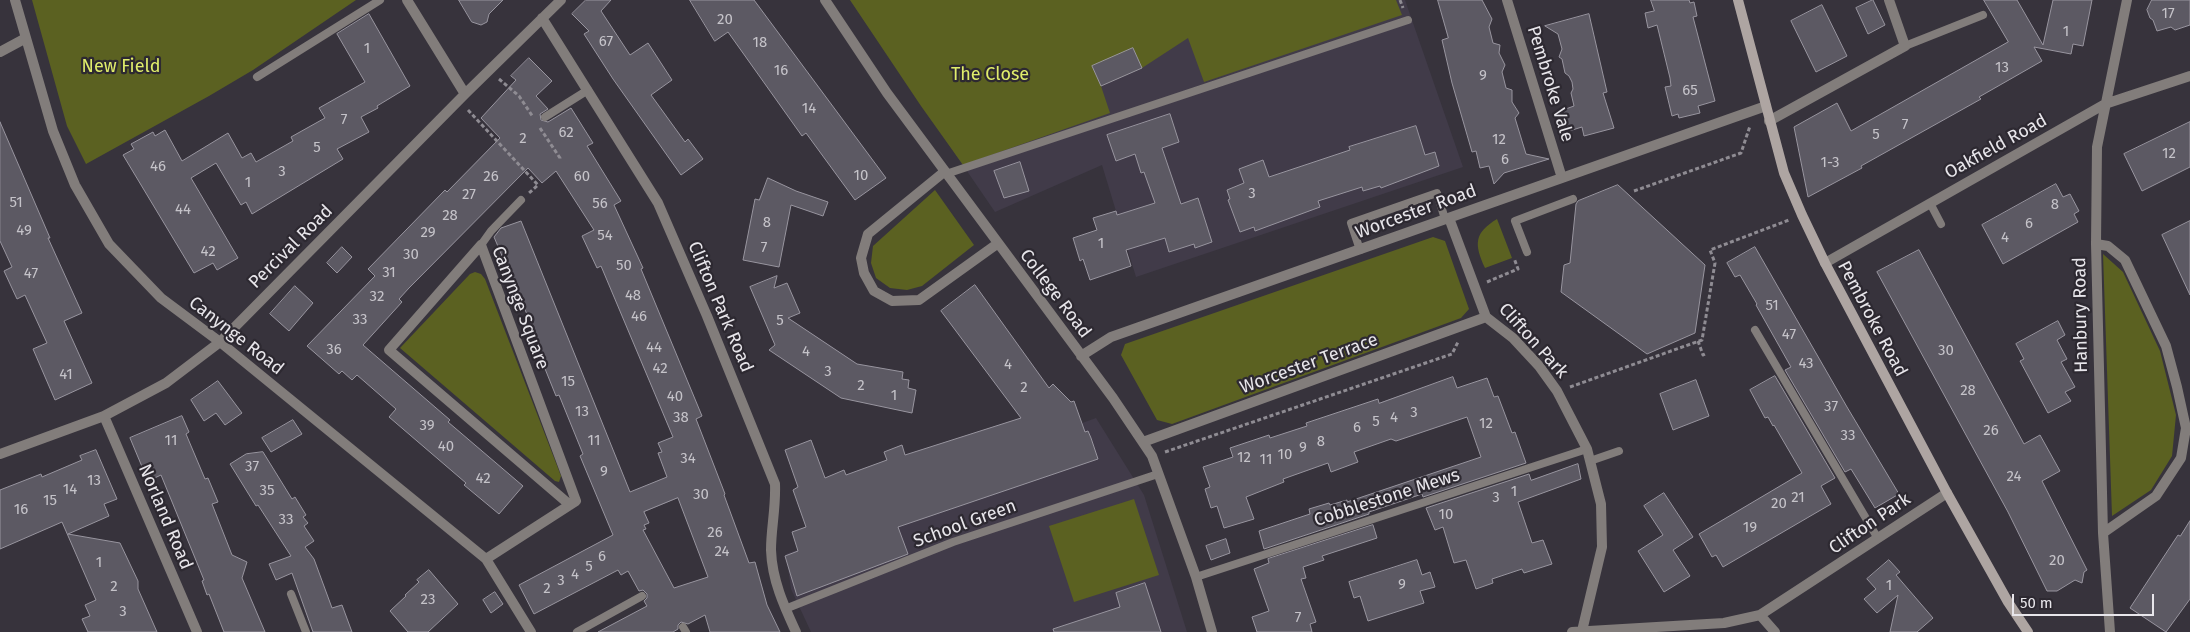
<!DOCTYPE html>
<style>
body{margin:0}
#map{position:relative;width:2190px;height:632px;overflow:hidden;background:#37333c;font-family:"Fira Sans",sans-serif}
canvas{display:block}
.scale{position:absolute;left:2012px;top:594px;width:142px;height:22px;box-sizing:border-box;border:2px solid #e8e6eb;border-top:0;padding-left:6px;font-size:15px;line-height:18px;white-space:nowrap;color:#e8e6eb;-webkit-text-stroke:4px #2d2931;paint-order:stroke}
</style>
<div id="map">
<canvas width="2190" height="632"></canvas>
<div class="scale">50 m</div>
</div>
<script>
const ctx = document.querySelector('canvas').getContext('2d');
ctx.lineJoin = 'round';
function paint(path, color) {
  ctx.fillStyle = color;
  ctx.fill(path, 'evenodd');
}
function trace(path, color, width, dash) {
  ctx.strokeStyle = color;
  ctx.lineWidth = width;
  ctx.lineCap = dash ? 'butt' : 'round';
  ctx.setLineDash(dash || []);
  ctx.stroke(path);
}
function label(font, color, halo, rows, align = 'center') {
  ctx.font = font + ' "Fira Sans",sans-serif';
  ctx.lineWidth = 4.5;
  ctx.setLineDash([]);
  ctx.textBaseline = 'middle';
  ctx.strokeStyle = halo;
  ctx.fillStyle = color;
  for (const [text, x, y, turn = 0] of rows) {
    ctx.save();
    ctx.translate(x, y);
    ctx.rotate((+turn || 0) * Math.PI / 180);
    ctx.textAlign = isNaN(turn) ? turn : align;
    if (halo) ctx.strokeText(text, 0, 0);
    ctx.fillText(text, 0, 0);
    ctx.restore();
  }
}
paint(new Path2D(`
 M 850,0 L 1405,0 L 1463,167 L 1136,277 L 1102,165 L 995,212 Z
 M 1096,418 L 1144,495 L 1187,632 L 811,632 L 791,589 L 786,554 L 926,504 L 919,482 Z`), '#413b49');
paint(new Path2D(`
 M 32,0 L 356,0 L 253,70 L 209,96 L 86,164 L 67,126 Z
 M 850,0 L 1396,0 L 1402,15 L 1204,82 L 1188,38 L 1142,68 L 1101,86 L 1110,113 L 963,165 L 921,106 Z
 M 935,190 L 974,245 L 922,286 L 907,290 L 890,288 L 876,278 L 871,263 L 873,246 Z
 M 1497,219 L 1512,258 L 1485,268 C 1474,244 1474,233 1497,219 Z
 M 1433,237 L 1445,241 L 1469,309 L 1461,318 L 1172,424 L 1157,420 L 1121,355 L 1125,344 Z
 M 2103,254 L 2123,272 L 2160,351 L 2176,415 L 2172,456 L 2151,490 L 2112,516 Z
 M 475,272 L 481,274 L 485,279 L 561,476 L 559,482 L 555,481 L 400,348 L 470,274 Z
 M 1134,499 L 1159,575 L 1074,602 L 1049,526 Z`), '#5b6121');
const building = new Path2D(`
 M 459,0 L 503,0 L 489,14 L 487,22 L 481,25 L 472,22 Z
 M 586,0 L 611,0 L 601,11 L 630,55 L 648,43 L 672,80 L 651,95 L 685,142 L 688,139 L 703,159 L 681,175 L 613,79 L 584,34 L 589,31 L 572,14 Z
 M 690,0 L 754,0 L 886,178 L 855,200 L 806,133 L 802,136 L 728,32 L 715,41 Z
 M 1438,0 L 1482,0 L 1492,19 L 1489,27 L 1493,43 L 1500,45 L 1499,53 L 1505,65 L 1502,72 L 1506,88 L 1512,90 L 1512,102 L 1519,113 L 1515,118 L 1526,154 L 1549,159 L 1504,173 L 1494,184 L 1489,166 L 1480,168 L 1476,151 L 1472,152 L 1452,83 L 1442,40 L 1448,38 Z
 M 1651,0 L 1689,0 L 1690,3 L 1694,2 L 1697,16 L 1693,17 L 1715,101 L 1698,106 L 1700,113 L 1679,118 L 1678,114 L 1672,116 L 1665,87 L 1671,86 L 1670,78 L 1659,33 L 1657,25 L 1648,28 L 1645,13 L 1654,11 Z
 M 1873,0 L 1885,25 L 1868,34 L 1856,8 Z
 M 1984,0 L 2017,0 L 2043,45 L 2053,0 L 2092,0 L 2083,46 L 2073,44 L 2071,54 L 2034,47 L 2042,61 L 1979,97 L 1981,99 L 1861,166 L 1862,168 L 1808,197 L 1794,127 L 1837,103 L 1851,131 L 2008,42 Z
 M 2152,0 L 2190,0 L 2190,25 L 2175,30 L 2171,27 L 2157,31 L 2153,20 L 2150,18 L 2147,10 Z
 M 1822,5 L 1847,56 L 1816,72 L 1791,21 Z
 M 369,14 L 410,86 L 377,106 L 378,108 L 361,117 L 369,132 L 337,149 L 343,159 L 252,214 L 246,202 L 241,205 L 216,163 L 191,178 L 238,258 L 217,270 L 213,263 L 194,273 L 123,155 L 134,149 L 131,144 L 153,132 L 155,136 L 165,130 L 182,161 L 228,133 L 242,158 L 251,153 L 256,162 L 293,141 L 291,137 L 325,118 L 319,108 L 365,82 L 337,34 Z
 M 1589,14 L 1607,92 L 1603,93 L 1614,128 L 1584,136 L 1582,127 L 1569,131 L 1563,110 L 1574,106 L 1571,93 L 1573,89 L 1572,82 L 1569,76 L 1565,73 L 1562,59 L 1559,57 L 1562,49 L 1558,34 L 1545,26 Z
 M 1133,48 L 1142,68 L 1101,86 L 1092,66 Z
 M 529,58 L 552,81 L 536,96 L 548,109 L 540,114 L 541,120 L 548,122 L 571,108 L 593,143 L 587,146 L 621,201 L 614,205 L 643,268 L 641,269 L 702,416 L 696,419 L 725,494 L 724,495 L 749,563 L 755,562 L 767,605 L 780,632 L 710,632 L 705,615 L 688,624 L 681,622 L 678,625 L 678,629 L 673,632 L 598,632 L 647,606 L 644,601 L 647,598 L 647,594 L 643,590 L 639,591 L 628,571 L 621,575 L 618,570 L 534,614 L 519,585 L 613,535 L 580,456 L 583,454 L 559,395 L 556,396 L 531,334 L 534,332 L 529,319 L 494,237 L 501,228 L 521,221 L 630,492 L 667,477 L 658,453 L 662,452 L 658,443 L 673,437 L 601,266 L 597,268 L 582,236 L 594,230 L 556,171 L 542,183 L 528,168 L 409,288 L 399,299 L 402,302 L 363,345 L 450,420 L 448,422 L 523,486 L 499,514 L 464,485 L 466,483 L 389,417 L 396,409 L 357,375 L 352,380 L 342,371 L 339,374 L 307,346 L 375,276 L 368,269 L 445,190 L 447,192 L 500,138 L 481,118 L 516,80 L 511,76 ZM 678,498 L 708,577 L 674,588 L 643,530 L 646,529 L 644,525 L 649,523 L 644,512 Z
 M 1170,114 L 1179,142 L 1162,148 L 1181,204 L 1198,198 L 1212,242 L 1195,248 L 1194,244 L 1169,252 L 1165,238 L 1126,250 L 1131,266 L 1090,280 L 1083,259 L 1080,261 L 1073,238 L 1097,230 L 1093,218 L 1116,211 L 1117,215 L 1155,203 L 1144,172 L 1141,173 L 1135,154 L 1116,161 L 1107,135 Z
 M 0,122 L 50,238 L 48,238 L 82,313 L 64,321 L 92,383 L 55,400 L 33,349 L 47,343 L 25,295 L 17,299 L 4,271 L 12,267 L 0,241 Z
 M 2190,122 L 2190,167 L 2142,191 L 2124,154 Z
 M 1416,126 L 1425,155 L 1435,152 L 1439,166 L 1381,188 L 1380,186 L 1363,191 L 1362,187 L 1318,201 L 1320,207 L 1255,231 L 1254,227 L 1240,232 L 1228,200 L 1230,199 L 1227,190 L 1244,183 L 1239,169 L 1263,160 L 1269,177 L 1350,150 L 1349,147 Z
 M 1020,162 L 1029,191 L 1004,198 L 994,171 Z
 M 768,178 L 796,191 L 828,202 L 823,216 L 791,205 L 779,267 L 743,260 L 755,199 L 759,200 Z
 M 2056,184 L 2063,197 L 2070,194 L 2079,211 L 2074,214 L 2078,222 L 2003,264 L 1982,225 Z
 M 1618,185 L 1705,265 L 1695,333 L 1647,354 L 1561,292 L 1564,265 L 1570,263 L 1576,204 L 1578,201 Z
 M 2190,221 L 2190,295 L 2162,235 Z
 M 342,247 L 352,257 L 337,273 L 327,263 Z
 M 1755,247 L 1847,407 L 1899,494 L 1875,508 L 1851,469 L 1845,472 L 1785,370 L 1791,367 L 1756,305 L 1757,304 L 1740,275 L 1735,277 L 1727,263 Z
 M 1919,250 L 2024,444 L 2040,435 L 2060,471 L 2042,481 L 2087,570 L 2084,572 L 2082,583 L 2075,580 L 2057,591 L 2047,591 L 2008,512 L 1877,272 Z
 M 777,276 L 774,288 L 787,283 L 800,313 L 788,318 L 857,364 L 903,372 L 902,379 L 909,380 L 908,388 L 916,390 L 912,413 L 841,398 L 769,350 L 775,345 L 750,287 Z
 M 975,285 L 1049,388 L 1053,384 L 1071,402 L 1074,401 L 1085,432 L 1088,431 L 1091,438 L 1098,459 L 898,527 L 908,554 L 797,596 L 785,556 L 798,551 L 792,532 L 806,527 L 793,490 L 798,487 L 785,450 L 811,440 L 825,478 L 844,470 L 846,475 L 887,460 L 884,452 L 902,445 L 905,455 L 1021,418 L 941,311 Z
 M 295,286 L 313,303 L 289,331 L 270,314 Z
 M 2058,321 L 2065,335 L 2057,340 L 2067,359 L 2061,362 L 2075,387 L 2065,392 L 2071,401 L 2048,413 L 2020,361 L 2024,359 L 2016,344 Z
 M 1775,376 L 1835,478 L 1821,486 L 1831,504 L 1723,567 L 1716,555 L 1712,557 L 1699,534 L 1802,473 L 1774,425 L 1773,426 L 1768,417 L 1765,418 L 1750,390 Z
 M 1453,377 L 1457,388 L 1487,378 L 1494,397 L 1498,396 L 1512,433 L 1515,432 L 1526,463 L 1423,497 L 1422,494 L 1369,512 L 1369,514 L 1264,549 L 1259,531 L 1310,514 L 1309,509 L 1329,503 L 1330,505 L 1347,500 L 1347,502 L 1481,457 L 1467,417 L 1396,441 L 1391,439 L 1354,452 L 1358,462 L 1331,472 L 1328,463 L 1283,479 L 1284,482 L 1246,497 L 1254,519 L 1224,528 L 1217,506 L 1211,508 L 1205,489 L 1210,487 L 1203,467 L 1233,457 L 1230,448 L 1269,435 L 1270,438 L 1307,426 L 1306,423 L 1378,399 L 1379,403 Z
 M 1696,380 L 1709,416 L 1673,430 L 1660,394 Z
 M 218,381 L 242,413 L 225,425 L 216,413 L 204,421 L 191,400 Z
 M 182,416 L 189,432 L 186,434 L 205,479 L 208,478 L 218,502 L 212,504 L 232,555 L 247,562 L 242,578 L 265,632 L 224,632 L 209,594 L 207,595 L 202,581 L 204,580 L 161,475 L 148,481 L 130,438 Z
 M 293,420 L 302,434 L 271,452 L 262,438 Z
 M 96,450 L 117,499 L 104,504 L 109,516 L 68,534 L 120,543 L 138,581 L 138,589 L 157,632 L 88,632 L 82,619 L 90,616 L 85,605 L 96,600 L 62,522 L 0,549 L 0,490 L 41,474 L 42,477 L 82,460 L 80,456 Z
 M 263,452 L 292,499 L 295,497 L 306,515 L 303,517 L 308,523 L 304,526 L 314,541 L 305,547 L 314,559 L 332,608 L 342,605 L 352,632 L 313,632 L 292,573 L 276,580 L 269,564 L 291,556 L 258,505 L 256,506 L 230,464 L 246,454 Z
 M 1578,464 L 1581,479 L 1518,502 L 1532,543 L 1543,540 L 1552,564 L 1524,573 L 1522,569 L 1492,579 L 1493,583 L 1476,589 L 1466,560 L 1454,563 L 1443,527 L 1435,530 L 1426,508 L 1529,474 L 1531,480 Z
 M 1664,493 L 1693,537 L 1673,550 L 1690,576 L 1664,592 L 1638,551 L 1663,535 L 1644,506 Z
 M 2190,521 L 2190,599 L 2166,632 L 2130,608 L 2178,535 L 2180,536 Z
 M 1373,525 L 1377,538 L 1322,556 L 1324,560 L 1303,567 L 1306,578 L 1301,579 L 1316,622 L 1310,624 L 1312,632 L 1257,632 L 1252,617 L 1269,611 L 1254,569 L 1269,563 L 1268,559 Z
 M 1226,539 L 1230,553 L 1211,560 L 1206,546 Z
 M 1417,560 L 1422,575 L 1430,572 L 1435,587 L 1420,591 L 1424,603 L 1368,621 L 1360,596 L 1354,598 L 1349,582 Z
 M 1889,560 L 1900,572 L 1896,575 L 1933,618 L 1917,632 L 1890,632 L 1898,595 L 1877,613 L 1864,599 L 1876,589 L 1867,579 Z
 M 429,570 L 458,604 L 428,632 L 408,632 L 390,611 L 406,596 L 405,595 L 419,582 L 417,580 Z
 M 1145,583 L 1161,632 L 1054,632 L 1053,629 L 1120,607 L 1116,593 Z
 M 495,592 L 503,604 L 491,613 L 483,600 Z`);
paint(building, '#5c5963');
trace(building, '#98959f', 1);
trace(new Path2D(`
 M 1400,0 L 1403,8
 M 499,79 L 519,96 L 533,117
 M 468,110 L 538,185 L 529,193
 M 540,128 L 560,158 L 560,160
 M 1634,191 L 1741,153 L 1750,126
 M 1487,282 L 1518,269 L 1514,258
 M 1698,341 L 1703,355 L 1705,354
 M 1570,387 L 1702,340 L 1715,263 L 1710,250 L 1789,220
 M 1165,452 L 1452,354 L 1458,342`), '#8f8c93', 3, [4, 2.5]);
trace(new Path2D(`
 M 1905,46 L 1983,15
 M 257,77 L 380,0
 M 545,117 L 588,90
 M 946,174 L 1408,20
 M 1930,203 L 1941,224
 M 481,245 L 491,231 L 521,200
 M 1360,250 L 1351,223 L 1437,193 L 1445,219
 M 1527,252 L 1515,221 L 1573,199
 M 1755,330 L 1877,537
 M 1590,461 L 1619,451
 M 1196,577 L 1587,449
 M 291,594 L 306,632
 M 785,609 L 953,542 L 1158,474
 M 683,627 L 686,632
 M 577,632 L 642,596`), '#827d7b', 8);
trace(new Path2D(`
 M 15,0 L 53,131 L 75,185 L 109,244 L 161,298 L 220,342 L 486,559 L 531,632
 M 407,0 L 465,94
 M 825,0 L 887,93 L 1113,398 L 1152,456 L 1196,577 L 1212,632
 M 1507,0 L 1562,178
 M 542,18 L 658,203 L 707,316 L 775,484 C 776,508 771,528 771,550 C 772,580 784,606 796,632
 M 0,52 L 26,38
 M 1769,121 L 1905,46 L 1889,0
 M 944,172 L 868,234 L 861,258 L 864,273 L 874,291 L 892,301 L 919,300 L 997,244
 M 1449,218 L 1486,317 L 1513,338 L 1539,366 L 1557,391 L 1587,449 L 1601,504 L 1602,547 L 1582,631
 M 2096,244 L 2108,246 L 2125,260 L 2166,346 L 2177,387 L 2186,428 L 2181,458 L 2156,496 L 2103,533
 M 1825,263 L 2105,104 L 2190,76
 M 1081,356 L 1111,337 L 1766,106
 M 104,416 L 197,632
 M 1143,442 L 1486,317
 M 0,454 L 104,416 L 166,383 L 220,342 L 465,94 L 561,0
 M 486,559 L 576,501 L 481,245 L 389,350 L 570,505
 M 1760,615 L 1775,632
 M 1572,632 L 1724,623 L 1760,615 L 1947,493
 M 2110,632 L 2103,533 L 2096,244 L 2097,147 L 2127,0`), '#827d7b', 10);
trace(new Path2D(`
 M 1738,0 L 1784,173 L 1802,215 L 1825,263 L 1947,493 L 2008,602 L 2028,632`), '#aea5a2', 10);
label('15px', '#c5c3c9', null, [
 ["17",2168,14],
 ["20",725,20],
 ["1",2066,32],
 ["67",606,42],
 ["18",760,43],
 ["1",367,49],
 ["13",2002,68],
 ["16",781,71],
 ["9",1483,76],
 ["65",1690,91],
 ["14",809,109],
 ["7",344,120],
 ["7",1905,125],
 ["62",566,133],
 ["5",1876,135],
 ["2",523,139],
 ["12",1499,140],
 ["5",317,148],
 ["12",2169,154],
 ["6",1505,160],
 ["1-3",1830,163],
 ["46",158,167],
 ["3",282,172],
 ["10",861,176],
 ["26",491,177],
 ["60",582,177],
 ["1",248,183],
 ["3",1252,194],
 ["27",469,195],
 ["51",16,203],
 ["56",600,204],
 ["8",2055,205],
 ["44",183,210],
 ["28",450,216],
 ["8",767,223],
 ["6",2029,224],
 ["49",24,231],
 ["29",428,233],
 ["54",605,236],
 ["4",2005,238],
 ["1",1101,244],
 ["7",764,248],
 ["42",208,252],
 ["30",411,255],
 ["50",624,266],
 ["31",389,273],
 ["47",31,274],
 ["48",633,296],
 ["32",377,297],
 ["51",1772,306],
 ["46",639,317],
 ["33",360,320],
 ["5",780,321],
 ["47",1789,335],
 ["44",654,348],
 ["36",334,350],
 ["30",1946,351],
 ["4",806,352],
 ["43",1806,364],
 ["4",1008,365],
 ["42",660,369],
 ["3",828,372],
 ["41",66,375],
 ["15",568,382],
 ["2",861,386],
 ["2",1024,388],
 ["28",1968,391],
 ["1",894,396],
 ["40",675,397],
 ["37",1831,407],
 ["13",582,412],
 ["3",1414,413],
 ["38",681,418],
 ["4",1394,418],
 ["5",1376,422],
 ["12",1486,424],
 ["39",427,426],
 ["6",1357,428],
 ["26",1991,431],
 ["33",1848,436],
 ["11",171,441],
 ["11",594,441],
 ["8",1321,442],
 ["40",446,447],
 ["9",1303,448],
 ["10",1285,455],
 ["12",1244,458],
 ["34",688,459],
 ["11",1266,460],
 ["37",252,467],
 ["9",604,472],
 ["24",2014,477],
 ["42",483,479],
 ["13",94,481],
 ["14",70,490],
 ["35",267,491],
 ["1",1514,492],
 ["30",701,495],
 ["3",1496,498],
 ["21",1798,498],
 ["15",50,501],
 ["20",1779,504],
 ["16",21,510],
 ["10",1446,515],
 ["33",286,520],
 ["19",1750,528],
 ["26",715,533],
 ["24",722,552],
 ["6",602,557],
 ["20",2057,561],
 ["1",99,563],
 ["5",589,567],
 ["4",575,575],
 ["3",561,581],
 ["9",1402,585],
 ["1",1889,586],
 ["2",114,587],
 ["2",547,589],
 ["23",428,600],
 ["3",123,612],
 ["7",1298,618]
]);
label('18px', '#e0ed6b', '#2d2931', [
 ["New Field",121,67],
 ["The Close",990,75]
]);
label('18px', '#e8e6eb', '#2d2931', [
 ["Pembroke Vale",1550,84,73],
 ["Oakfield Road",1996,147,-29],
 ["Worcester Road",1416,212,-20],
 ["Percival Road",291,247,-45],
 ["College Road",1055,294,53],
 ["Clifton Park Road",720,307,67],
 ["Canynge Square",520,308,69],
 ["Hanbury Road",2081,315,-91],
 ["Pembroke Road",1872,319,62],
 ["Canynge Road",236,336,38],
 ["Clifton Park",1533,341,48],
 ["Worcester Terrace",1309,364,-20],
 ["Cobblestone Mews",1387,498,-18],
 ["Norland Road",165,517,67],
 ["School Green",965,524,-20],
 ["Clifton Park",1870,524,-34]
]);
</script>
